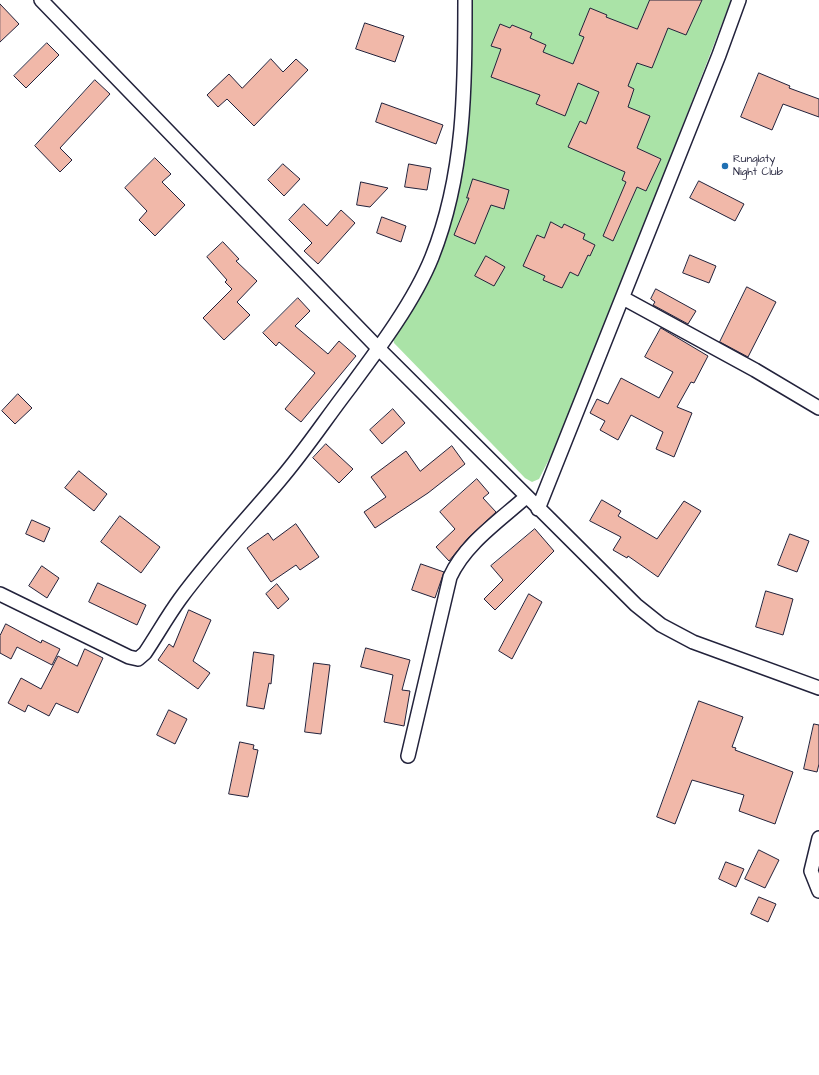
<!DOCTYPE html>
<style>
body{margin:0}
canvas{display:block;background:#fff}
</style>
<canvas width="819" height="1075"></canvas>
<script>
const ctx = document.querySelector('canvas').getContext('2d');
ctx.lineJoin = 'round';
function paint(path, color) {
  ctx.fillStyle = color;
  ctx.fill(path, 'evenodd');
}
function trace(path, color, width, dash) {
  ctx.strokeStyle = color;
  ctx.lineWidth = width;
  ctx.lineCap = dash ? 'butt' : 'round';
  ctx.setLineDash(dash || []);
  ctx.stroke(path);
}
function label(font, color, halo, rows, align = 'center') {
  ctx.font = font + ' "Architects Daughter",sans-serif';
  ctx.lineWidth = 4;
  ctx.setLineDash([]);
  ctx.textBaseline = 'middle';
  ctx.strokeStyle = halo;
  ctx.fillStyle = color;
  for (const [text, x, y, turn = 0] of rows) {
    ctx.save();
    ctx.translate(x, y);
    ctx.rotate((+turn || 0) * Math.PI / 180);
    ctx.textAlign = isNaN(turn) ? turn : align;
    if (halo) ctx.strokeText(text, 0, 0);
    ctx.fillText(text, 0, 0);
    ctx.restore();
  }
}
paint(new Path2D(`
 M 473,0 L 731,0 L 569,420 L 539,479 L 532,482 L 525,478 L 394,343 L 393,338 L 446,240 L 464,168 Z`), '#aae3a7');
const building = new Path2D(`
 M 650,0 L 702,0 L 686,35 L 668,28 L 652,68 L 637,63 L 628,86 L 634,89 L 628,107 L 650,116 L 637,148 L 661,159 L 646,191 L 637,187 L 613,241 L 603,236 L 626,182 L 622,180 L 625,172 L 568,147 L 580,121 L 586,124 L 599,92 L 578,83 L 565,116 L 536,104 L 540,95 L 491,77 L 501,49 L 491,46 L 500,24 L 510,28 L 512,25 L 532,33 L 530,38 L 546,45 L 543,52 L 573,64 L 584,37 L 579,35 L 590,8 L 607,15 L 606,17 L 637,29 Z
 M 0,4 L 19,24 L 0,42 Z
 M 365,23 L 404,36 L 395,62 L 356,49 Z
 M 47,43 L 59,55 L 26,88 L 14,76 Z
 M 271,59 L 283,72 L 296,59 L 308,70 L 254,126 L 227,99 L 218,107 L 207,95 L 229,74 L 242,88 Z
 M 759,73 L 790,86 L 789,88 L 819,99 L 819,117 L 783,104 L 772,130 L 741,117 Z
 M 95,80 L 110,94 L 60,148 L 72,160 L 60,172 L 35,146 Z
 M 382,103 L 443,125 L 436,144 L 376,122 Z
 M 155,158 L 171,174 L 162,182 L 185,205 L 155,236 L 139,220 L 147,211 L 125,188 Z
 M 283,164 L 300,179 L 284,196 L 268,180 Z
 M 409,164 L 431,168 L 427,190 L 405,187 Z
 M 473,179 L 509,190 L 504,209 L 491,205 L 475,244 L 454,235 L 469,198 L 467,198 Z
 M 699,181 L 744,204 L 735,221 L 690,198 Z
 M 361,182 L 388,188 L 370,207 L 357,205 Z
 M 304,204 L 327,226 L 341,210 L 355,223 L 318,264 L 304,251 L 312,243 L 289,220 Z
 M 382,217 L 406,226 L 401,242 L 377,233 Z
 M 551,222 L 562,228 L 564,224 L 585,234 L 583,239 L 595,245 L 590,256 L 588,255 L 578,276 L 570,272 L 562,288 L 543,280 L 545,276 L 523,266 L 537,235 L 544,238 Z
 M 223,242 L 239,259 L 236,261 L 257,281 L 237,302 L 250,315 L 224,340 L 203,318 L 232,289 L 225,282 L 227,280 L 207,257 Z
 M 690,255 L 716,266 L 709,283 L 683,273 Z
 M 486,256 L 505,267 L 494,286 L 475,276 Z
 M 747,287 L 776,302 L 748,357 L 720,342 Z
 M 656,289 L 696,311 L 688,324 L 653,305 L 655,302 L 651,299 Z
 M 298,298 L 310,311 L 295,326 L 328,354 L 339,341 L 356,356 L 301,422 L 285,409 L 315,373 L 279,342 L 276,346 L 263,333 Z
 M 661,328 L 708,356 L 694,383 L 691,382 L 677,407 L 692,413 L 674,457 L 656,449 L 663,432 L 631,415 L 618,440 L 600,430 L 605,421 L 590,413 L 597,399 L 608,404 L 621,378 L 659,398 L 673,372 L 645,357 Z
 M 18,394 L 32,408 L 15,424 L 2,411 Z
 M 393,409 L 405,423 L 382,444 L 370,430 Z
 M 326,444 L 353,469 L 339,483 L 313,458 Z
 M 452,446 L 465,464 L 428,493 L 375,528 L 364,512 L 386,497 L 371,477 L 406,451 L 420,471 Z
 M 79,471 L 107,494 L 94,511 L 65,488 Z
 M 477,479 L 489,493 L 483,498 L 496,512 L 468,538 L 449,561 L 436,547 L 455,529 L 440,512 Z
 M 602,500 L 621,511 L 618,516 L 657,539 L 684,501 L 701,511 L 658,577 L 628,556 L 627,558 L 613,550 L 621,537 L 590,521 Z
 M 120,516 L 160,547 L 141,573 L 101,542 Z
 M 32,520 L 50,528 L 44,542 L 26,534 Z
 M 296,524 L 319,557 L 300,570 L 296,565 L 271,582 L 247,548 L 268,533 L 273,540 Z
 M 535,529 L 554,551 L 495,610 L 484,599 L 503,580 L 491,566 Z
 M 790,534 L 809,541 L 797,572 L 778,565 Z
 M 421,564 L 444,572 L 435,598 L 412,590 Z
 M 42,566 L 59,578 L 47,598 L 29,586 Z
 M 98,583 L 146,605 L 137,625 L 89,602 Z
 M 277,584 L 289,599 L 278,609 L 266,594 Z
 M 766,591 L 793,599 L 783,635 L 756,627 Z
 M 529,594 L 542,602 L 512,659 L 499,651 Z
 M 189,610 L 211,620 L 193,661 L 210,673 L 198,689 L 158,660 L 169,644 L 173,647 Z
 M 6,624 L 41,643 L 42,640 L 60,649 L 52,665 L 17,647 L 11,659 L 0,653 L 0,636 Z
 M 366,648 L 410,660 L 402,690 L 410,691 L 404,726 L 384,722 L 393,675 L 361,667 Z
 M 85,649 L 103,658 L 78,713 L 56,703 L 49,716 L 28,705 L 25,712 L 8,703 L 21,678 L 41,689 L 58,656 L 77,666 Z
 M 254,652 L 274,655 L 271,684 L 269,683 L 264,709 L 247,706 Z
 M 314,663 L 330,665 L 321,734 L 305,732 Z
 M 699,701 L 743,717 L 732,747 L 736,748 L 735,750 L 793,772 L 775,824 L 739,811 L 744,795 L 692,780 L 675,824 L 657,817 Z
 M 169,710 L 187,719 L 175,744 L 157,735 Z
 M 814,724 L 819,725 L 819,764 L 817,772 L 804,769 Z
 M 240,742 L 254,745 L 253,749 L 258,750 L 248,797 L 229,794 Z
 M 759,850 L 779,860 L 765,888 L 745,879 Z
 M 726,862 L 744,869 L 736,887 L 719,879 Z
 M 759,897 L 776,904 L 768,922 L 751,914 Z`);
paint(building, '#f1b8a9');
trace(building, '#22223b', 1);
const minor = new Path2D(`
 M 41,0 L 379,349 L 636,605 L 661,625 L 693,642 L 819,688
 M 623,298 L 755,370 L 819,408
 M 538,509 L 719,55 L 739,0
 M 0,594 L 129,657 L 138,659 L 145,653 C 157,635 167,617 180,599 C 210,558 246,520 279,481 C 304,452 325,420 348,390 C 377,351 414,302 432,257 C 465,174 465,87 465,0
 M 408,756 L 450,577 C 465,544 499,521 526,497
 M 819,838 L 811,871 L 819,891`);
trace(minor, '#22223b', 16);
trace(minor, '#fff', 13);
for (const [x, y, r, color] of [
 [725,166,4,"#1f6fb2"]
]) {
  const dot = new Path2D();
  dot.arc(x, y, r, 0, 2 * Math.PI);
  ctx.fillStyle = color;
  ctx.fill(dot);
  trace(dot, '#fff', 1.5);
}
label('11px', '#22223b', '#fff', [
 ["Runglaty",733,160],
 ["Night Club",733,173]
], 'left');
</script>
